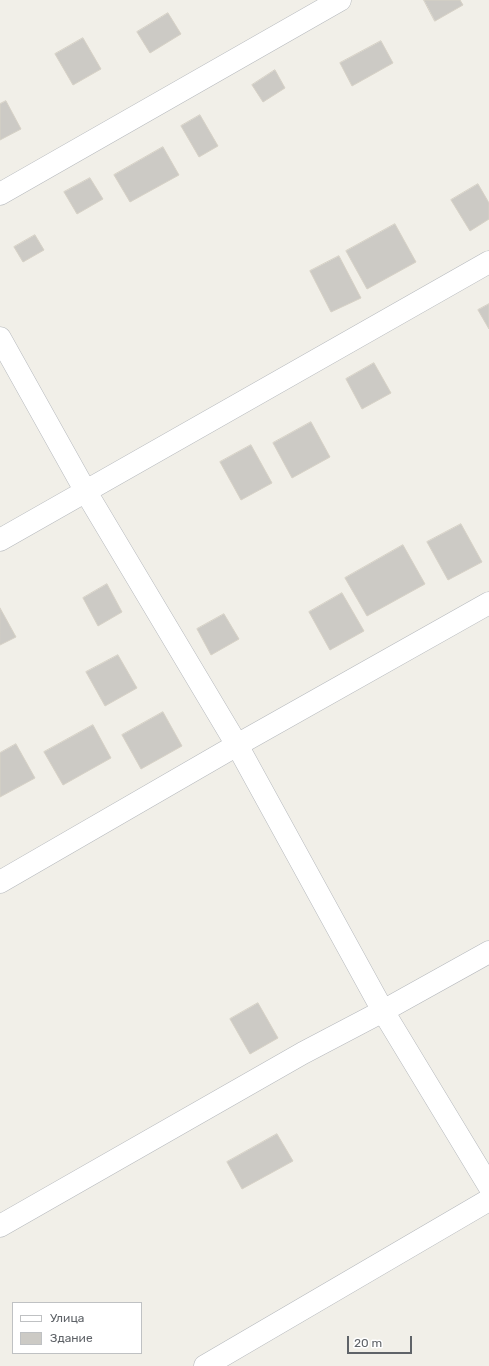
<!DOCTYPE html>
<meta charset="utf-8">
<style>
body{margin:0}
#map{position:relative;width:489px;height:1366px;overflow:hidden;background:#f1efe8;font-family:Rubik,sans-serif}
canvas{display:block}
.legend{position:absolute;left:12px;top:1302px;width:130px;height:52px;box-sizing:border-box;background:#fff;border:1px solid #bfc1c3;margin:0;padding:5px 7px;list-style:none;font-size:12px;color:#5f6368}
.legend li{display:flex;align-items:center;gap:8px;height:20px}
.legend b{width:20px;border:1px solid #bfc1c3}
.scale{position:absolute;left:347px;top:1336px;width:65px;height:18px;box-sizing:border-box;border:2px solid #5f6368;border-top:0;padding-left:5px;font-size:12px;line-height:14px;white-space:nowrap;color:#5f6368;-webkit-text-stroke:3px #fff;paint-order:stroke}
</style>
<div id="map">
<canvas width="489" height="1366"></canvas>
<ul class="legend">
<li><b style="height:5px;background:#fff"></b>Улица</li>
<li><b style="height:11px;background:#cccac5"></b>Здание</li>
</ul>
<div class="scale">20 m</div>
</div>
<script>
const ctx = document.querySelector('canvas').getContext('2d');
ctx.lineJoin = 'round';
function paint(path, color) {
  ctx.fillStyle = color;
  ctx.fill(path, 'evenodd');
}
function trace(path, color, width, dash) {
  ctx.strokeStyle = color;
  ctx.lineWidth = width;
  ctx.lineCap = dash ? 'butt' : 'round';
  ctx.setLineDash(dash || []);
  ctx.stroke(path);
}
const building = new Path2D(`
 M 424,0 L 460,0 L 463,5 L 435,21 Z
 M 168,13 L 181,34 L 150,53 L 137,32 Z
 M 83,38 L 101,69 L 73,85 L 55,54 Z
 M 381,41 L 393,63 L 352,86 L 340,63 Z
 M 275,70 L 285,88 L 263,102 L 252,85 Z
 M 6,101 L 21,129 L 0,140 L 0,104 Z
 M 200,115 L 218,146 L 199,157 L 181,126 Z
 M 163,147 L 179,175 L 130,202 L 114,175 Z
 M 90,178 L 103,199 L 77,214 L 64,192 Z
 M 478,184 L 489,203 L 489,219 L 470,231 L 451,200 Z
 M 395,224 L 416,262 L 367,289 L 346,251 Z
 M 35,235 L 44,250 L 23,262 L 14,247 Z
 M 339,256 L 361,298 L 331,312 L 310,271 Z
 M 489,304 L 489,329 L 478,310 Z
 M 374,363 L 391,393 L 362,409 L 346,379 Z
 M 311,422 L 330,457 L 292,478 L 273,443 Z
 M 251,445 L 272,483 L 241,500 L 220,462 Z
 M 461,524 L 482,562 L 448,580 L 427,542 Z
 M 403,545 L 425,584 L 367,616 L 345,578 Z
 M 107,584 L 122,612 L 98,626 L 83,598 Z
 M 342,593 L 364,631 L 330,650 L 309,612 Z
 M 0,608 L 16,637 L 0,645 Z
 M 224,614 L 239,639 L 211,655 L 197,629 Z
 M 118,655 L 137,688 L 105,706 L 86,672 Z
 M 163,712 L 182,746 L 141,769 L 122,735 Z
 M 93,725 L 111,758 L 63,785 L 44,752 Z
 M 16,744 L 35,778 L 0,797 L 0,753 Z
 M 258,1003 L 278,1038 L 250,1054 L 230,1019 Z
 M 277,1134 L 293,1161 L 242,1189 L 227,1162 Z`);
paint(building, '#cccac5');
trace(building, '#d6d1c6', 1);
const minor = new Path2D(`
 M 0,194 L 340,0
 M 0,338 L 86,492 L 237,745 L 383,1011 L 489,1186
 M 0,540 L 489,262
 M 0,882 L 237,745 L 489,603
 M 0,1226 L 303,1053 L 383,1011 L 489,952
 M 205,1366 L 489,1200`);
trace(minor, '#b5b8bc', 23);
trace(minor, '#fff', 22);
</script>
